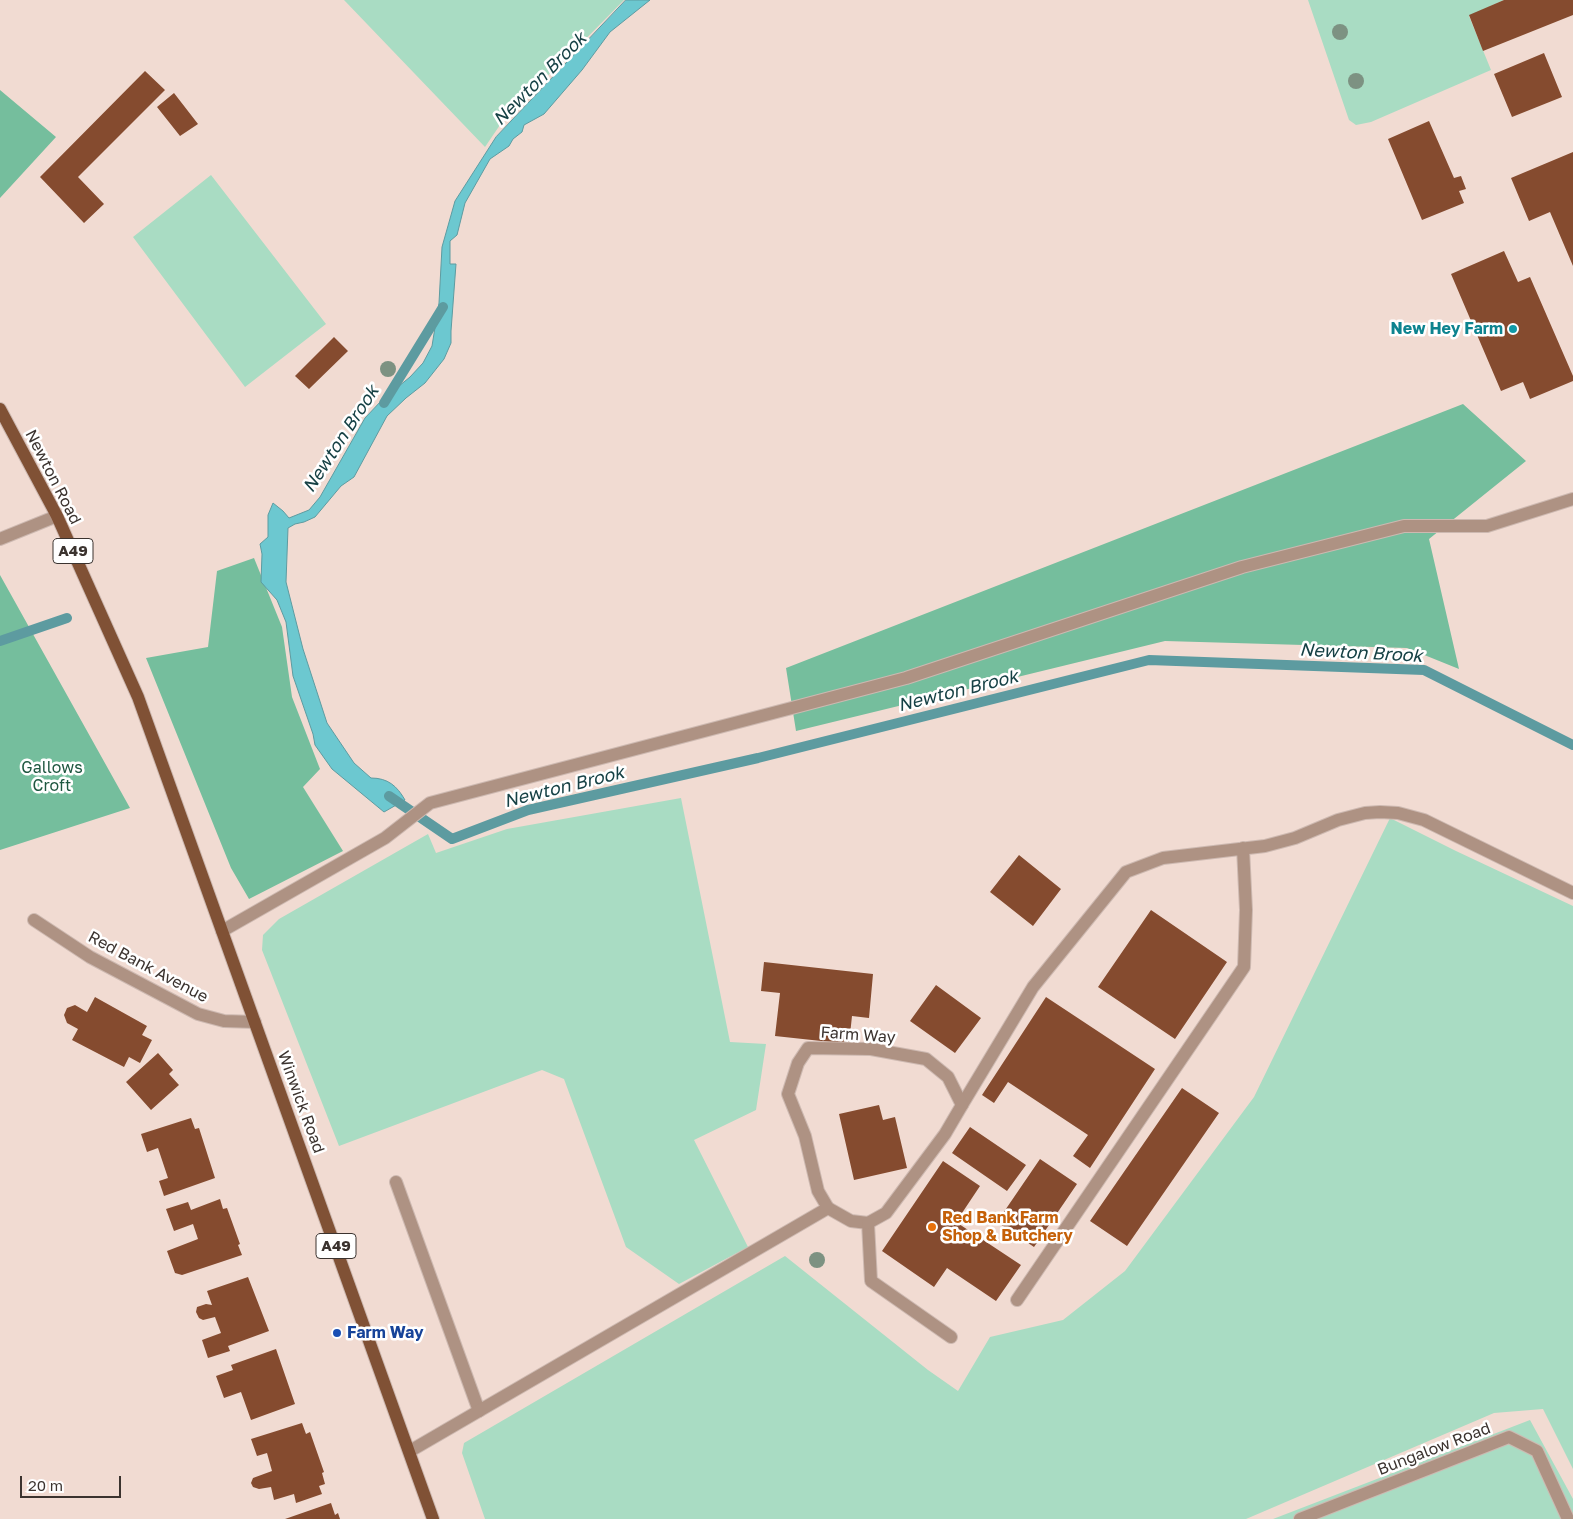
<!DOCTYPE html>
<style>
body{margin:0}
#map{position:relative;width:1573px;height:1519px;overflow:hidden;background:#f1dbd2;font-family:"Golos Text",sans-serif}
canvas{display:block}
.scale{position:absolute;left:20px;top:1476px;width:101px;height:22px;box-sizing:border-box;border:2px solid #3b332f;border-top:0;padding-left:6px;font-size:15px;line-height:18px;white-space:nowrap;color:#3b332f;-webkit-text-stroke:4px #fff;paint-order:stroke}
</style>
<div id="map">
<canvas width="1573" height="1519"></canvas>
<div class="scale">20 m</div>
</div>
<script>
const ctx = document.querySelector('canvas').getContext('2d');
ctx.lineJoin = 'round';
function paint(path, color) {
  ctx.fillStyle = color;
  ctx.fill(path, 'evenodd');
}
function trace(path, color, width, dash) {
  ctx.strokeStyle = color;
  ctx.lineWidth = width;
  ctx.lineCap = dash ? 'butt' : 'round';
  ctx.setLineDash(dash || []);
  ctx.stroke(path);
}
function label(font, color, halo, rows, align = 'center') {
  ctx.font = font + ' "Golos Text",sans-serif';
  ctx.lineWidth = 5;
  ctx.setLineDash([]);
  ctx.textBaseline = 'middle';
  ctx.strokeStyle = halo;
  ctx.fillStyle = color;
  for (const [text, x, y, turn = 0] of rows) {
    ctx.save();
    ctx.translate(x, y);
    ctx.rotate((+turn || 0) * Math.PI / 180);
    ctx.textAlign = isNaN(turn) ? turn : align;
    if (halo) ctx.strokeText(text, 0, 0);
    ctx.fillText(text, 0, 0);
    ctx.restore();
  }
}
paint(new Path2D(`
 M 344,0 L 624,0 L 556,69 L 519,97 L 485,147 Z
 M 1308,0 L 1504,0 L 1469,16 L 1491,70 L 1371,122 L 1356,125 L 1349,120 Z
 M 211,175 L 326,324 L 245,387 L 133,237 Z
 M 681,798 L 730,1042 L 766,1044 L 756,1110 L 694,1140 L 748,1247 L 679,1284 L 626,1247 L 564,1079 L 542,1070 L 339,1146 L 262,950 L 263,935 L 279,919 L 428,834 L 436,853 L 507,829 Z
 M 1390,818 L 1456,851 L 1573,906 L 1573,1469 L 1543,1409 L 1494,1413 L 1246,1519 L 485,1519 L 462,1453 L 464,1443 L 785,1256 L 928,1370 L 958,1391 L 990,1337 L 1063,1320 L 1125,1271 L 1254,1097 Z
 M 1530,1420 L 1573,1499 L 1573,1519 L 1273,1519 Z`), '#a9dcc3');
paint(new Path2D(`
 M 0,90 L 56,137 L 0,198 Z
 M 1463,404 L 1526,461 L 1429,539 L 1459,669 L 1407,648 L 1165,641 L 796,731 L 786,668 Z
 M 254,558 L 282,627 L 292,697 L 320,769 L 303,787 L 343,851 L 249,899 L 231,868 L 146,658 L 208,647 L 217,571 Z
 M 0,575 L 130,808 L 0,850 Z`), '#75be9d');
const water = new Path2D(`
 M 626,0 L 650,0 L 610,32 L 582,70 L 544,114 L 524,125 L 522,132 L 513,139 L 509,146 L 490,159 L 465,203 L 457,235 L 450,241 L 450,264 L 456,264 L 451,331 L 451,343 L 444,359 L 425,383 L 406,398 L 387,416 L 354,477 L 341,486 L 315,517 L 304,522 L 295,524 L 288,528 L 286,582 L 303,649 L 327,723 L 354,763 L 371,778 C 388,778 397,786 405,800 L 384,812 L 332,769 L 315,745 L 313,734 L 293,676 L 286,622 L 277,600 L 261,582 L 262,554 L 260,544 L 268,537 L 268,515 L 273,503 L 283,511 L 289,518 L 309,510 L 320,497 L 365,418 L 382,400 L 410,377 L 423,363 L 432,346 L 439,303 L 442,247 L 455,201 L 496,137 Z`);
paint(water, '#6cc8d0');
trace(water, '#5d9ba0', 1);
trace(new Path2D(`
 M 384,403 L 443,307
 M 0,641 L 67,618
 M 389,796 L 452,839 L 528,810 L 758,758 L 1149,660 L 1424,670 L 1573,745`), '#5d9ba0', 10);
paint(new Path2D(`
 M 1504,0 L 1573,0 L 1573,15 L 1483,51 L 1469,15 Z
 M 1544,53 L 1562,97 L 1512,117 L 1494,74 Z
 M 145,71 L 165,90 L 78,177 L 104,204 L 84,223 L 40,177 Z
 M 174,93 L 198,124 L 180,136 L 157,107 Z
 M 1429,121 L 1454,178 L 1461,176 L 1466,189 L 1459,191 L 1464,203 L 1422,220 L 1388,139 Z
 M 1573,152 L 1573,266 L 1550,212 L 1529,221 L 1511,178 Z
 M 1504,251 L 1518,282 L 1530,277 L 1573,376 L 1573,381 L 1530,399 L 1523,382 L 1501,391 L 1451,274 Z
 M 334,337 L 348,351 L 309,389 L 295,376 Z
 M 1019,855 L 1061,889 L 1033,926 L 990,892 Z
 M 1151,910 L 1227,962 L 1175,1039 L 1098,987 Z
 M 764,962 L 873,974 L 869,1018 L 852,1016 L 849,1044 L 775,1036 L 780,993 L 761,991 Z
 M 936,985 L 981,1018 L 955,1053 L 910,1021 Z
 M 95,997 L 147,1026 L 142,1035 L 152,1040 L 140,1063 L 129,1057 L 124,1067 L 72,1040 L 78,1029 L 67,1023 L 64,1015 L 67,1008 L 75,1005 L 87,1012 Z
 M 1046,997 L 1155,1069 L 1090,1168 L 1073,1156 L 1088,1135 L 1008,1082 L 994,1103 L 982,1095 Z
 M 158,1053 L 173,1070 L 169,1074 L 179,1085 L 151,1110 L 126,1082 Z
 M 1182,1088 L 1219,1113 L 1127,1246 L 1090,1221 Z
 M 879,1105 L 883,1120 L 895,1117 L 907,1168 L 854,1180 L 839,1114 Z
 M 191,1118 L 195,1129 L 199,1128 L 215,1178 L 164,1196 L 159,1181 L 168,1178 L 158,1148 L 147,1152 L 141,1134 Z
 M 970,1127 L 1026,1165 L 1007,1191 L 952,1153 Z
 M 1040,1159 L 1077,1184 L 1034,1247 L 997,1222 Z
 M 943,1161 L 980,1186 L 956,1222 L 1021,1265 L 996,1301 L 947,1268 L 934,1287 L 882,1251 Z
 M 220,1199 L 223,1209 L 227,1208 L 240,1244 L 238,1245 L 242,1255 L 182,1275 L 175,1273 L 167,1251 L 198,1239 L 193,1224 L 174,1231 L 166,1209 L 188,1202 L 191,1210 Z
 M 248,1277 L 269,1331 L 228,1346 L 230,1351 L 208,1358 L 202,1340 L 221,1333 L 215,1317 L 203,1320 L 199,1318 L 196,1312 L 197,1307 L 206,1304 L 212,1305 L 207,1291 Z
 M 276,1349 L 295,1404 L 251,1420 L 241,1392 L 224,1398 L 216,1376 L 233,1370 L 231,1365 Z
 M 302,1423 L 306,1434 L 310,1432 L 324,1472 L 322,1473 L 325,1484 L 319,1486 L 322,1494 L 296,1503 L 294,1494 L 274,1500 L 271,1487 L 259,1489 L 253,1487 L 251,1483 L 253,1478 L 272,1471 L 267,1453 L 257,1456 L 251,1439 Z
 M 331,1503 L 335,1515 L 338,1513 L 340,1519 L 285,1519 Z`), '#854b2f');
const service = new Path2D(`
 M 222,931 L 385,838 L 430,803 L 906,678 L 1242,567 L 1404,526 L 1487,526 L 1573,499
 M 962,1105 L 1033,987 L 1126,872 L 1163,858 L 1265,846 L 1295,838 L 1338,820 L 1365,813 L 1380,812 L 1398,813 L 1424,820 L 1573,893
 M 396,1182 L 479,1411
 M 828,1208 L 851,1221 L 868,1223 L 871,1281 L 951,1337
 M 1017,1300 L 1244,967 L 1246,910 L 1243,848`);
const minor = new Path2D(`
 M 34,920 L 90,957 L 198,1014 L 224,1021 L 255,1022
 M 410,1451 L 828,1208 L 818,1191 L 805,1136 L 788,1094 L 798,1063 L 808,1048 L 871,1049 L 926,1059 L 948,1077 L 962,1105 L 945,1134 L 886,1213 L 868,1223
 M 1300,1519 L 1509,1437 L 1537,1451 L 1568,1519`);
const tertiary = new Path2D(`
 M 0,539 L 57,516`);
const primary = new Path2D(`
 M 0,409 L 57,516 L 138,697 L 433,1519`);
trace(service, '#cdb9b1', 14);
trace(minor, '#cdb9b1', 14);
trace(tertiary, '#cdb9b1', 14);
trace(primary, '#cdb9b1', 14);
trace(service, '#ae9283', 12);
trace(minor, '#ae9283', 12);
trace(tertiary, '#ae9283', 12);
trace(primary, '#805135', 12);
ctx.fillStyle = '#7d9282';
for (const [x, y] of [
 [1340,32],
 [1356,81],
 [388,369],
 [817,1260]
]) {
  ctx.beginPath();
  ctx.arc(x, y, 8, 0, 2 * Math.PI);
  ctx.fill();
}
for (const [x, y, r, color] of [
 [1513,329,5,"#0f9aa8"],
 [932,1227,5,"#e8710a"],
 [337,1333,5,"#1a4fb4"]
]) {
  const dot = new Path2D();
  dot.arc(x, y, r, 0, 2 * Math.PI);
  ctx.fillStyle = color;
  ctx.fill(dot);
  trace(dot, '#fff', 2);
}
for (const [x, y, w] of [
 [73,551,40],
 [336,1246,40]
]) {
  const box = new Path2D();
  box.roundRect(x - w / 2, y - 12.5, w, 25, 4);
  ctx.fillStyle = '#fff';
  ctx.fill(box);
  trace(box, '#3b332f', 1);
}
label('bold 15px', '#3b332f', null, [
 ["A49",73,551],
 ["A49",336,1246]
]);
label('bold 16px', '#0d838f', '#fff', [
 ["New Hey Farm",1503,329]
], 'right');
label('16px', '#3b332f', '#fff', [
 ["Newton Road",53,477,63],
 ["Red Bank Avenue",148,967,28],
 ["Farm Way",858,1035,4],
 ["Winwick Road",301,1102,70],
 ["Bungalow Road",1434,1449,-21]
]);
label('16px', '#1e5740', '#fff', [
 ["Gallows",52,768],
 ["Croft",52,786]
]);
label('bold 16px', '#c56008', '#fff', [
 ["Red Bank Farm",942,1218],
 ["Shop & Butchery",942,1236]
], 'left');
label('bold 16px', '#164399', '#fff', [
 ["Farm Way",347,1333]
], 'left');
label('italic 18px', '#164145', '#fff', [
 ["Newton Brook",540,79,-45],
 ["Newton Brook",341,439,-57],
 ["Newton Brook",1361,653,3],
 ["Newton Brook",958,691,-14],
 ["Newton Brook",564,787,-14]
]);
</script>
